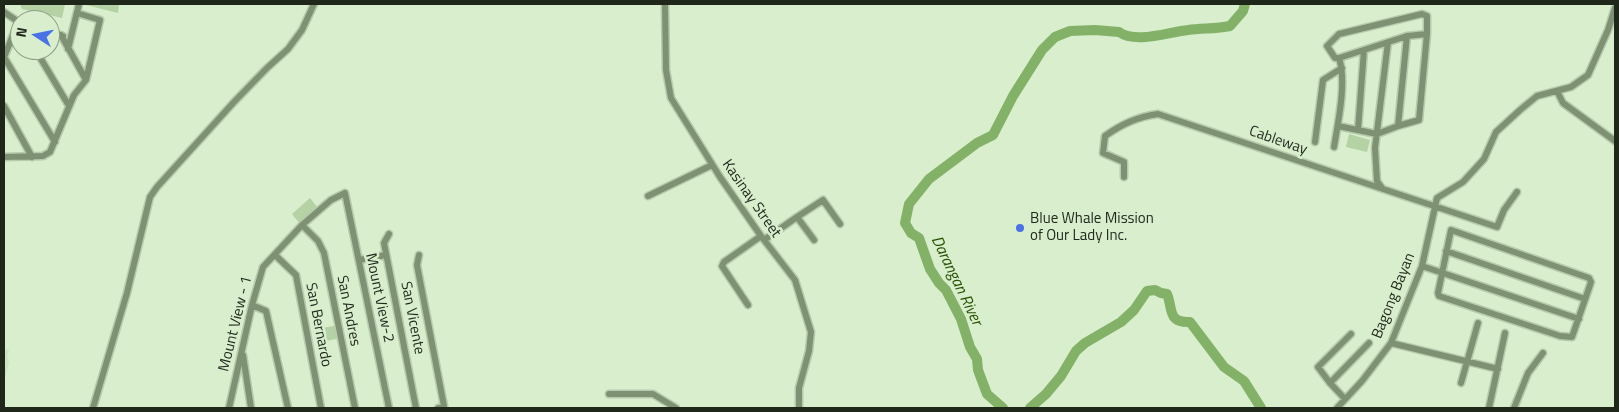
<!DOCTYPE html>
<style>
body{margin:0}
#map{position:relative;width:1619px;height:412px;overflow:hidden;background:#d8eecd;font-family:"Titillium Web",sans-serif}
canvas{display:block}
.frame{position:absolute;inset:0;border:5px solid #1f271b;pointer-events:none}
.north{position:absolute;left:10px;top:10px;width:50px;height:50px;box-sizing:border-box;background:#d8eecd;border:1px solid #8e9e86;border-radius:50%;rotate:281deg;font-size:14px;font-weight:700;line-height:20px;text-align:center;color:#1f271b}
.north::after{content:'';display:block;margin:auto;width:18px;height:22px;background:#4872e5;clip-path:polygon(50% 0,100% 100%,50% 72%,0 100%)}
</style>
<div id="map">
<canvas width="1619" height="412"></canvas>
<div class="frame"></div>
<div class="north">N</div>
</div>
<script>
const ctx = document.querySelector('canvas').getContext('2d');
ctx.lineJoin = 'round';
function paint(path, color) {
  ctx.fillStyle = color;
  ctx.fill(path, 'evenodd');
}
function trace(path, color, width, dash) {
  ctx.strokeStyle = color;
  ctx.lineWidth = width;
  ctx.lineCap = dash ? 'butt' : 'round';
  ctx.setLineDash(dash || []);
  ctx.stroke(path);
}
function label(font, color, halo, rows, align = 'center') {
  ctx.font = font + ' "Titillium Web",sans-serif';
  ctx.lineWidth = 5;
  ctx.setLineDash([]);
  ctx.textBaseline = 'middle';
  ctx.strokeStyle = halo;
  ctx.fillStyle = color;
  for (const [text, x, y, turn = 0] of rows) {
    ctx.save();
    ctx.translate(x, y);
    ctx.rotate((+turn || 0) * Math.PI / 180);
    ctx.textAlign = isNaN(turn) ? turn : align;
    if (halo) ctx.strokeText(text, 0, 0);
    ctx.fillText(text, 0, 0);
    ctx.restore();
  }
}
paint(new Path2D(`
 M 4,349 L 9,350 L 7,355 L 9,363 L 4,380 Z`), '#cbe5be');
paint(new Path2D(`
 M 20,4 L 65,4 L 62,18 L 22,9 Z
 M 82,4 L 119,4 L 118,13 Z
 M 1349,134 L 1370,140 L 1367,152 L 1346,147 Z
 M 310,198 L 318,208 L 300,224 L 292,214 Z
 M 338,325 L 341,338 L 316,343 L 313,330 Z`), '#b5d2a5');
trace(new Path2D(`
 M 1003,408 L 987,394 L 978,370 L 977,359 L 970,347 L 961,319 L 946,290 L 939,283 L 930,269 L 919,238 L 911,233 L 905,223 L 909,204 L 929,179 L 977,143 L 993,135 L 1013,96 L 1042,50 L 1055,37 L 1070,31 L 1095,30 L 1119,32 C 1136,44 1168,32 1188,30 C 1202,28 1216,29 1230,26 L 1243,11 L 1245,4
 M 1030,408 L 1046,394 L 1061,376 L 1076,351 L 1085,343 L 1121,322 L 1134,310 L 1147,291 L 1155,290 L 1161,293 L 1167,294 C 1173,308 1167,323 1190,322 L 1224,367 L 1244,381 L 1261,408`), '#83b168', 10);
const minor = new Path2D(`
 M 665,4 L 666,70 L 671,98 L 720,177 L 761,236 L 795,280 L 811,332 L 809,351 L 799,388 L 799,408
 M 4,12 L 20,23
 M 18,23 L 4,57 L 55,142
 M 50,32 L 63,36
 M 61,35 L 86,80
 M 68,49 L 79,4
 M 39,50 L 38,54 L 69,106
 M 1557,91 L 1563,103 L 1615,141
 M 4,106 L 32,157
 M 1338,126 L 1377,134 L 1398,126 L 1419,120 L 1427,34 L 1427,16 L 1422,14 L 1339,34 L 1327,46 L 1335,58 L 1339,58
 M 1398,126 L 1407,36
 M 1358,130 L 1364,50
 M 1315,142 L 1323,80 L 1342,68
 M 1334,147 C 1338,123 1347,81 1339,58 L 1407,36 L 1427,34
 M 4,157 L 43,156 L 50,152 L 74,95 L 86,80 L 100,20 L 77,13
 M 1124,177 L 1124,162 L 1103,153 L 1105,136 C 1122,124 1137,117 1158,114 L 1497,227 L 1504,210 L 1517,192
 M 1382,188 L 1377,181 L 1375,148 L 1388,42
 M 648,196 L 712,165
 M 797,217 L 823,200 L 840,224
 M 302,225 L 318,241 L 324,253 L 355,408
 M 1451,230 L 1589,278 L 1591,282 L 1589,288 L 1572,337 L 1560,336 L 1439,296 L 1438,293 Z
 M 389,234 L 384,243 L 416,408
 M 764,240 L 797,217 L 814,240
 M 1446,251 L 1585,299
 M 275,255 L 296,275 L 321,408
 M 419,255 L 417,265 L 444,406 L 438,408
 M 359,260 L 386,255
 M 1422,266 L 1579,319
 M 252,305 L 266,311 L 288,408
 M 748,305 L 722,266 L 724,262 L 761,236
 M 1391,343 L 1498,369
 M 243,355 L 251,408
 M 1330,383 L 1369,343
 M 1461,383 L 1478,323
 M 609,394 L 653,394 L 676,408
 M 1345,399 L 1330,383 L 1318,367 L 1351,334
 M 93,408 L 127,293 L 150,197 L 157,187 L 234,102 L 267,68 L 288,49 L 302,30 L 314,4
 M 229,408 L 252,305 L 263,267 L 302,225 L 331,200 L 345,193 L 389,408
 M 1337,408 L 1362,381 L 1391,343 L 1422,266 L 1437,198 L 1463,182 L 1484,159 L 1496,132 L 1520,110 L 1537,96 L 1571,87 L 1588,75 L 1608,30 L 1615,8
 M 1489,408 L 1505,333
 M 1514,408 L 1528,373 L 1543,353`);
trace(minor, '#b7caad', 9);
trace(minor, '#7e9273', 6);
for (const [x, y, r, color] of [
 [1020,228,5,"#4872e5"]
]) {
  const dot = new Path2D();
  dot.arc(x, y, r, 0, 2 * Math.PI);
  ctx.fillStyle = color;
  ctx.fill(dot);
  trace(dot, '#d8eecd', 2);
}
label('15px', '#1f271b', '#d8eecd', [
 ["Cableway",1278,141,19],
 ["Kasinay Street",751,199,55],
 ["Bagong Bayan",1394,296,-68],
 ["Mount View-2",379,298,78],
 ["San Andres",348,311,79],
 ["San Vicente",412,318,79],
 ["Mount View - 1",236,324,-76],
 ["San Bernardo",318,325,79]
]);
label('15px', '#1f271b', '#d8eecd', [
 ["Blue Whale Mission",1030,219],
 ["of Our Lady Inc.",1030,236]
], 'left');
label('italic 16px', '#275000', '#d8eecd', [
 ["Darangan River",956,281,64]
]);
</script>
